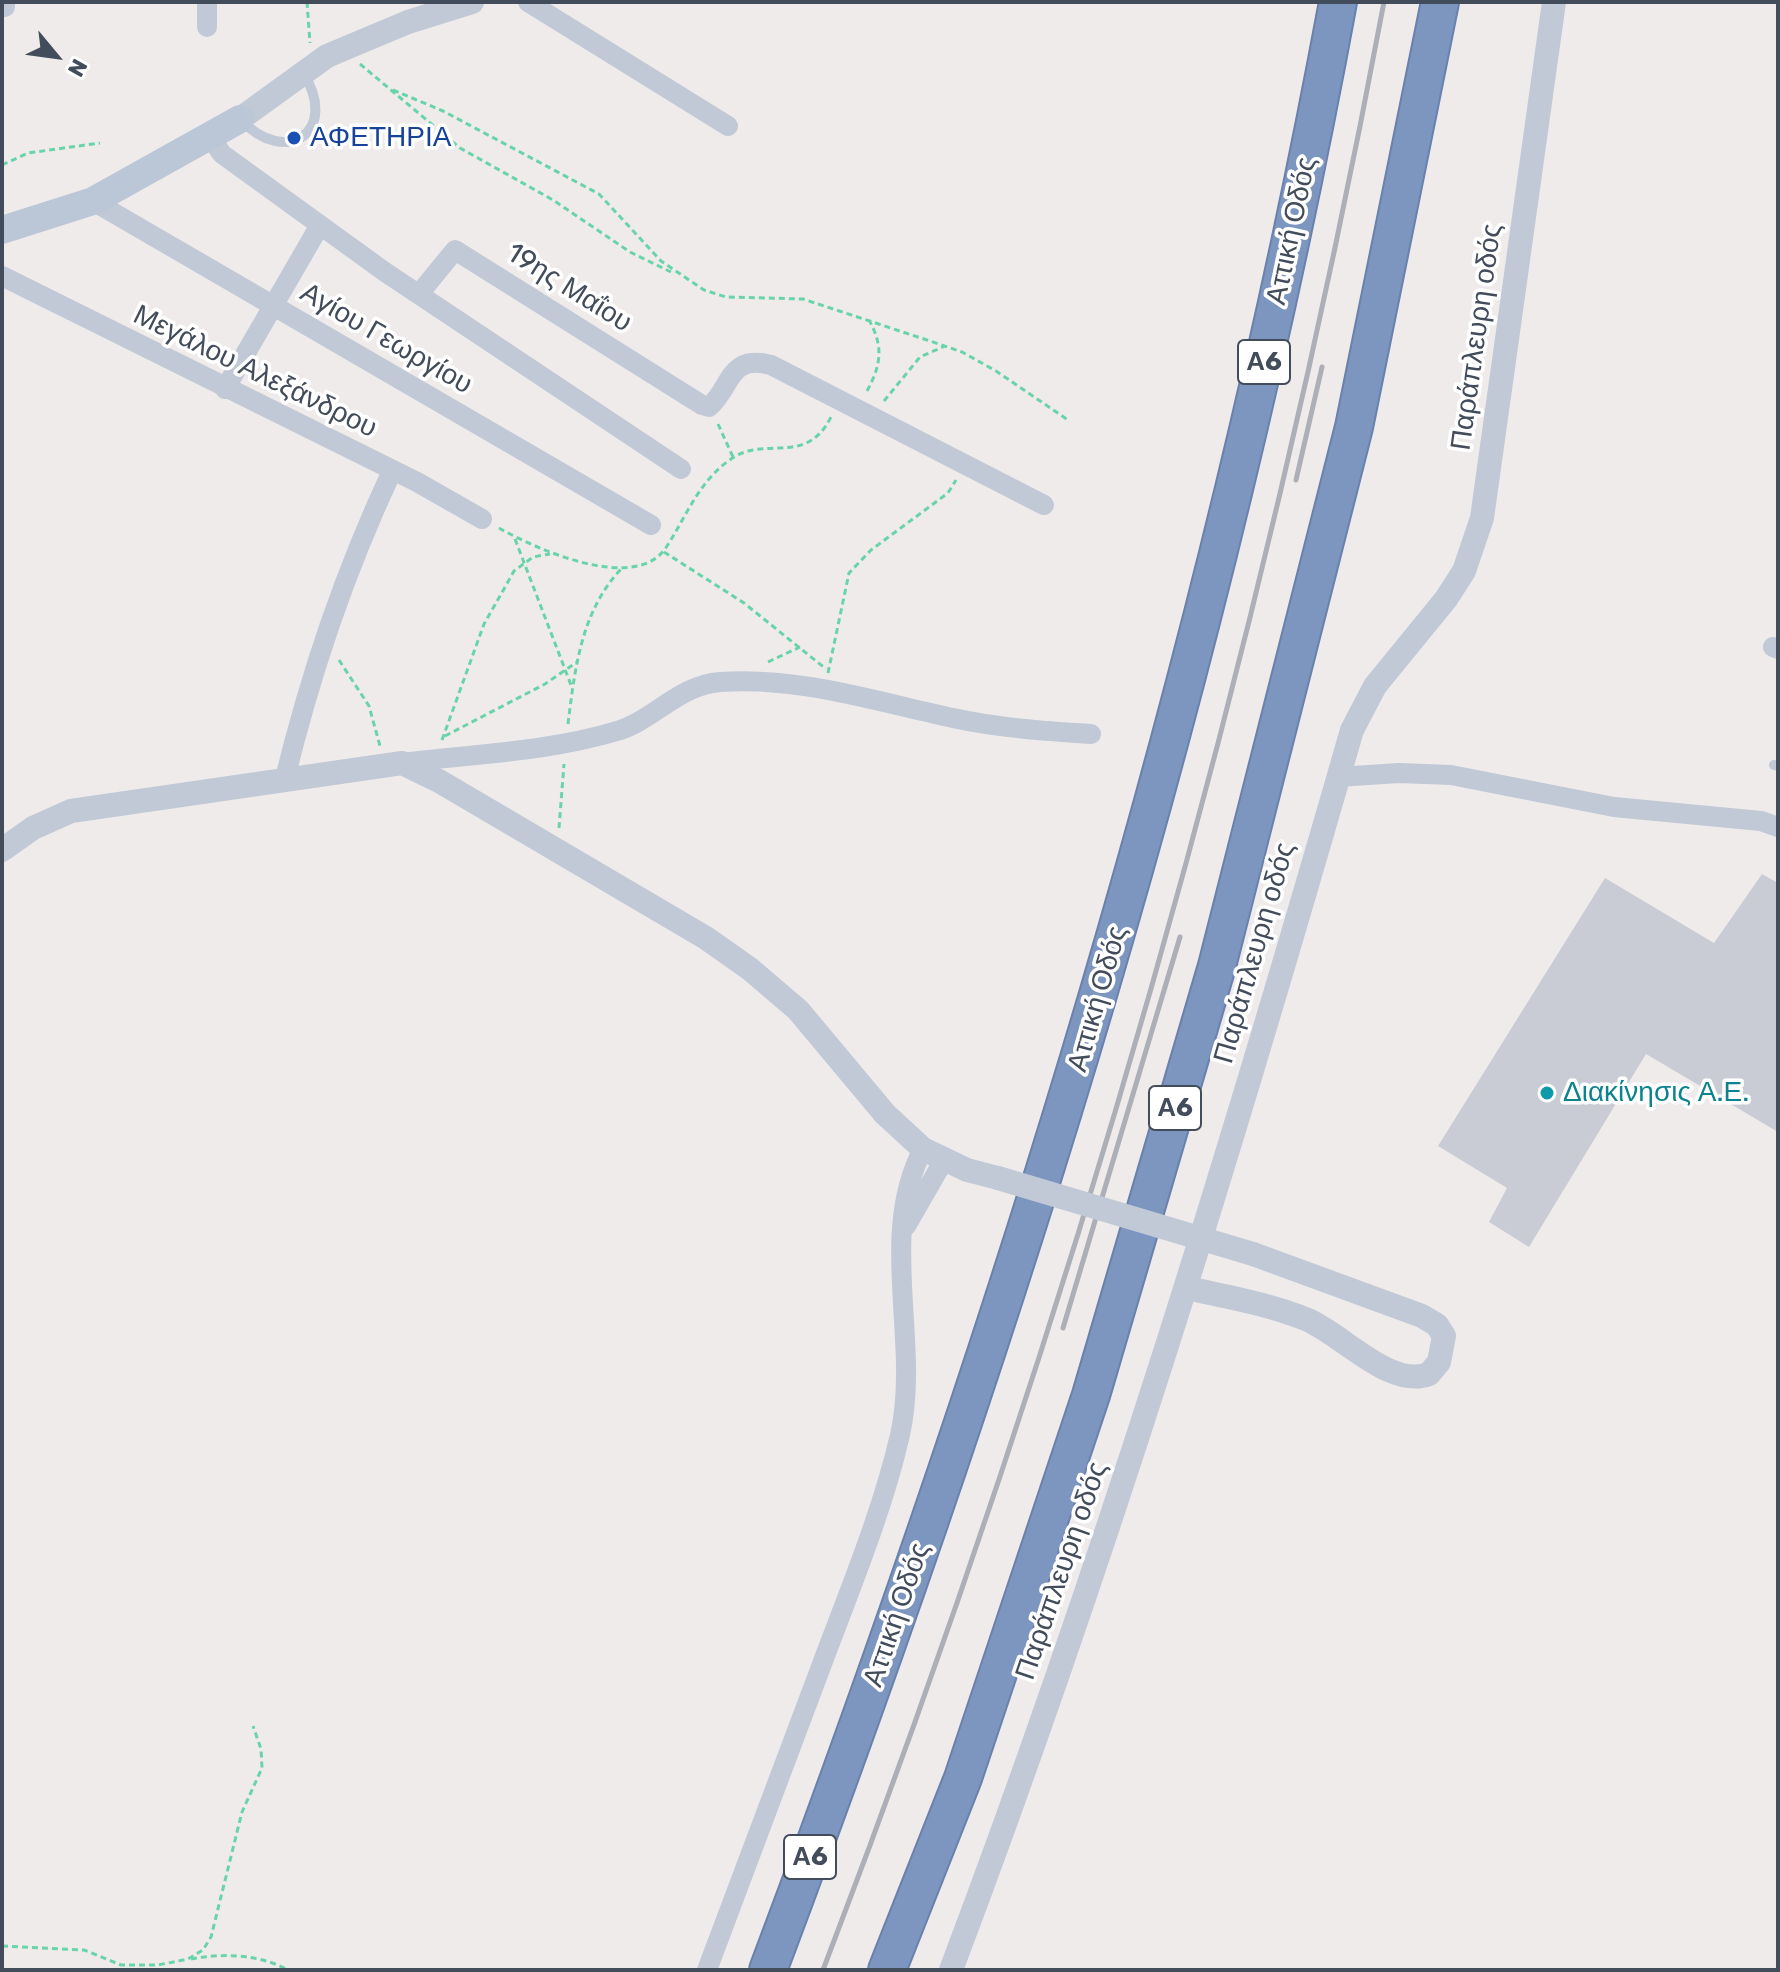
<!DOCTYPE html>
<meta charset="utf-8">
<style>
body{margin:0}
#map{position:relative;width:1780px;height:1972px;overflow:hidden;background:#efebeb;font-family:Rubik,sans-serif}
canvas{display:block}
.frame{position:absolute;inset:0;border:4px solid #424c5a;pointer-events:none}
.north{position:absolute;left:16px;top:16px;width:80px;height:80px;-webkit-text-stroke:6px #fff;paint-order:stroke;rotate:119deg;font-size:22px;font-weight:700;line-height:32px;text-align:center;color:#424c5a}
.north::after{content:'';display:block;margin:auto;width:28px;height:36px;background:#424c5a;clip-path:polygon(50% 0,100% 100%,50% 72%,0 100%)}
</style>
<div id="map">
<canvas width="1780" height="1972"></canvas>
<div class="frame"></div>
<div class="north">N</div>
</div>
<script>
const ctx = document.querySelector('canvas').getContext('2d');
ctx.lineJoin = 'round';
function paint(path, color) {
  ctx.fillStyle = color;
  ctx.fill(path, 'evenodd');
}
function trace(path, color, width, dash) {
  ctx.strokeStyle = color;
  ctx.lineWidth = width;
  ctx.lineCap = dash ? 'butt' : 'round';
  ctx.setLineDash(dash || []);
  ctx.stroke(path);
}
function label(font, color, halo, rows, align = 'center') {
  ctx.font = font + ' Rubik,sans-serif';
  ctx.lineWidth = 7;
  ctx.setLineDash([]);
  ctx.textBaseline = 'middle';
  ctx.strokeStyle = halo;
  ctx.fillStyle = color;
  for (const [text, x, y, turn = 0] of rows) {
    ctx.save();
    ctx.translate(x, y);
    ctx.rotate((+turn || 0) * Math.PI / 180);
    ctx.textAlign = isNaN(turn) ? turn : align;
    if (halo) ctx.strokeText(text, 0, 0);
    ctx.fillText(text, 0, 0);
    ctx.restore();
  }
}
paint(new Path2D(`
 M 1762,874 L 1778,883 L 1778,1132 L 1646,1054 L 1529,1247 L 1489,1222 L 1507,1188 L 1438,1146 L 1605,878 L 1714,943 Z`), '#c9ccd4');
const motorway = new Path2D(`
 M 768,1970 C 1009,1330 1214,675 1338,2
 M 887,1970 L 963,1778 L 1091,1395 L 1217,966 L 1354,427 L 1440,2`);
trace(motorway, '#6981ac', 40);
trace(new Path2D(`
 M 307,2 L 310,43
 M 360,64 L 460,148 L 553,200 L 630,252 L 671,272
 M 393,90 L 443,111 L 599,194 L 661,261 L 704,290 L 726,297 L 803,299 L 927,340 L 962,352 L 996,371 L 1068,420
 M 2,165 L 28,153 L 100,143
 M 867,391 C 881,365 884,347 869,320
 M 884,401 L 920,357 L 945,346
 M 718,424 L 733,457
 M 499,528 C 536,549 637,595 667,546 C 687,515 699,481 731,459 C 765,435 806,467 831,417
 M 515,539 L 571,685
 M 664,552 L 744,603 L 826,669
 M 339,660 L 369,706 L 380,746
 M 768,662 L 800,647
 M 828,673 L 849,573 L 871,550 L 948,493 L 956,480
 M 568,724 C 575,668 581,611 622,568
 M 445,736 L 545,684 L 577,662
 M 442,740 L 484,624 L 500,596 L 514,571 L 533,557 L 550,554
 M 559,828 L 564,764
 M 2,1946 L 84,1950 L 121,1965 L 158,1965 L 188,1959 L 203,1950 L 211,1937 L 242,1812 L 262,1768 L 261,1749 L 253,1726
 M 191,1959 C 223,1953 259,1954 288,1970`), '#69d3aa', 3, [6, 4]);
trace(new Path2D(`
 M 240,119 C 287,169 340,130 303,73
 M 1774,765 L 1778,766`), '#c0c9d5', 10);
trace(new Path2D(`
 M 5,2 L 5,7
 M 528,2 L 728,126
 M 207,27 L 207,2
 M 210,137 L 222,154 L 385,272 L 681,469
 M 93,201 L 651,525
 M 2,276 L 417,482 L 482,519
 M 419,294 L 455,250 L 702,405 L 709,407 C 732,387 728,354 771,365 L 1044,505
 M 225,389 L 320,225
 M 1773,647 L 1778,649
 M 402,763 C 473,754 547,752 617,731 C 654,720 679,685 720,682 C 797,676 878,702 953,718 C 999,728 1044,731 1091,734
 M 1338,777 L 1399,773 L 1451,775 L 1614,807 L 1761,821 L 1778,827
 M 284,782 C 311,672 344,574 392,471
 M 906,1226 L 944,1160
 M 707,1970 C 746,1868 784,1766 822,1664 C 850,1589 882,1513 900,1435 C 921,1341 877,1237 923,1149`), '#c0c9d5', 20);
trace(new Path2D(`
 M 240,119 L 327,56 L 408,22 L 472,2
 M 2,850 L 33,828 L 71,811 L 402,763 L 439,781 L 706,938 L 750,969 L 798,1010 L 885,1114 L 923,1149 L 967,1170 L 998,1178
 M 1187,1288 C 1227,1297 1269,1304 1308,1320 C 1344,1336 1391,1389 1429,1374 L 1439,1362 L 1444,1336 L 1437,1325 L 1422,1316 L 1253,1254
 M 951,1970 C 1105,1563 1232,1148 1352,730 L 1375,686 L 1446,599 L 1464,571 L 1482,518 L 1554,2`), '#c0c9d5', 24);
trace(new Path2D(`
 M 2,230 L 93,201 L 240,119`), '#bbc6d7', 28);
trace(motorway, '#7d96c0', 36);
trace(new Path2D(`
 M 1296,480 L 1322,367
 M 1063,1328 L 1180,937
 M 823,1970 C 1068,1331 1258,675 1384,2`), '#adafb7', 5);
trace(new Path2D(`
 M 998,1178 L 1253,1254`), '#c0c9d5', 24);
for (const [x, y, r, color] of [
 [294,138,8,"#1a4fb4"],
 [1547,1093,8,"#0f9aa8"]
]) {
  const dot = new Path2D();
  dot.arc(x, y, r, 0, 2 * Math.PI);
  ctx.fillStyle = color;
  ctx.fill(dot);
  trace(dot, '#fff', 3);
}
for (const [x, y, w] of [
 [1264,362,52],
 [1175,1108,52],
 [810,1857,52]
]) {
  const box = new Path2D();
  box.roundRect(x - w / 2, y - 22, w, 44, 6);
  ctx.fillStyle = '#fff';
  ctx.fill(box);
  trace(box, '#424c5a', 2);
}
label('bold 26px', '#424c5a', null, [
 ["Α6",1264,362],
 ["Α6",1175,1108],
 ["Α6",810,1857]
]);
label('28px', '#164399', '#fff', [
 ["ΑΦΕΤΗΡΙΑ",310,138]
], 'left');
label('28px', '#424c5a', '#fff', [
 ["Αττική Οδός",1292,231,-78],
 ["19ης Μαΐου",569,288,32],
 ["Παράπλευρη οδός",1477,337,-82],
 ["Αγίου Γεωργίου",386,339,30],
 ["Μεγάλου Αλεξάνδρου",255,372,26],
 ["Παράπλευρη οδός",1255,953,-74],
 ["Αττική Οδός",1098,999,-74],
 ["Παράπλευρη οδός",1062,1571,-71],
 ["Αττική Οδός",897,1615,-71]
]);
label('28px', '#0d838f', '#fff', [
 ["Διακίνησις Α.Ε.",1563,1093]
], 'left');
</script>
